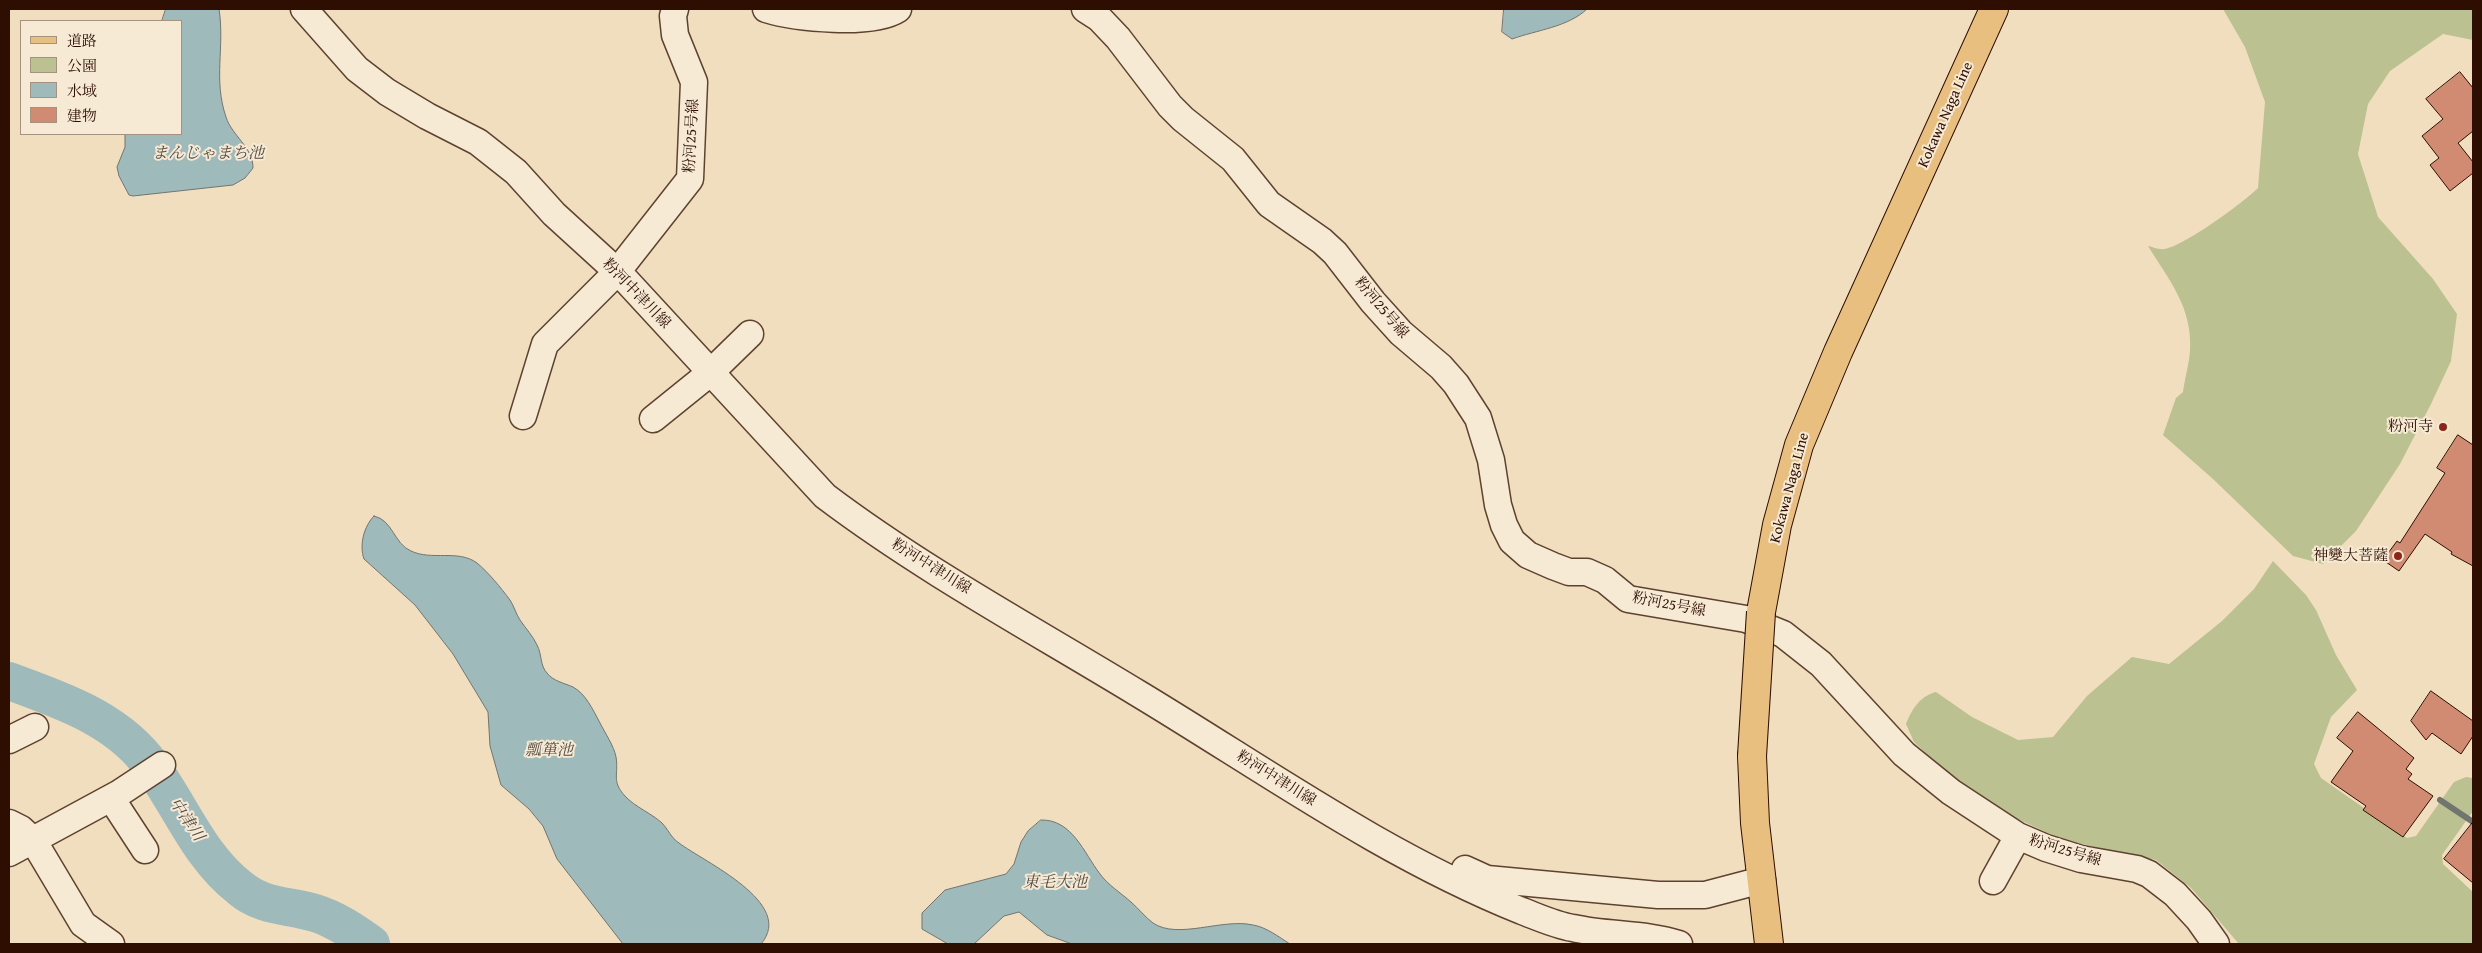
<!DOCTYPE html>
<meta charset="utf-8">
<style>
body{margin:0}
#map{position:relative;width:2482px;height:953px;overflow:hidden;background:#f1debe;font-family:"Gentium Book Plus","Noto Serif JP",serif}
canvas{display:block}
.frame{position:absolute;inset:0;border:10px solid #2d0e00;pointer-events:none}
.legend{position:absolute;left:20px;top:20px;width:162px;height:115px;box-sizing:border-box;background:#f6ead5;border:1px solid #a69280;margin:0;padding:6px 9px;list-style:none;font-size:15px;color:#2d0e00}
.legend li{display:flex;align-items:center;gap:10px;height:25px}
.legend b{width:25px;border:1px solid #a69280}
</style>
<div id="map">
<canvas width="2482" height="953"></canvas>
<div class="frame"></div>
<ul class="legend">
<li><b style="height:6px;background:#e8bf7f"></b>道路</li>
<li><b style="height:14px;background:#bbc190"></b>公園</li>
<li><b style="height:14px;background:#9ebabb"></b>水域</li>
<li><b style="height:14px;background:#d28b73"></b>建物</li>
</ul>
</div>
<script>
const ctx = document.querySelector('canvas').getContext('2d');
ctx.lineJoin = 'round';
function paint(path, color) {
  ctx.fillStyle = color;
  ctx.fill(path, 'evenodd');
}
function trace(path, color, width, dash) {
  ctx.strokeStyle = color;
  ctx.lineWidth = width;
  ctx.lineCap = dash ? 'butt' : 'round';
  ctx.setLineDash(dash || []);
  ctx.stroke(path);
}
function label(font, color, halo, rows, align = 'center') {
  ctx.font = font + ' "Gentium Book Plus","Noto Serif JP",serif';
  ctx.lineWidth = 4;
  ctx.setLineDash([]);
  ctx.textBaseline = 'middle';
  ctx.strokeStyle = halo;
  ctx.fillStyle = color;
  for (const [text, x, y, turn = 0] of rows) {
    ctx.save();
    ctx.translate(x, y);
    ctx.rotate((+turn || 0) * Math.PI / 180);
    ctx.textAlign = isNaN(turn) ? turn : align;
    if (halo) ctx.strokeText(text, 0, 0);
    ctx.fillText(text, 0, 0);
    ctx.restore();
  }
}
paint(new Path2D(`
 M 2223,9 L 2473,9 L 2473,40 L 2443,34 L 2390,71 L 2368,104 L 2358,154 L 2378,217 L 2433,279 L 2457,314 L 2451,361 L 2431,404 L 2400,464 L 2356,531 L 2323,564 L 2293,556 L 2213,479 L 2163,435 L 2176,398 L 2183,392 C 2185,378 2189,364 2190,351 C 2193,308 2169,280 2148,246 C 2153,247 2159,250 2164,249 C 2183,247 2244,202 2258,188 L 2265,102 L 2245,47 Z
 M 2273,561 L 2306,595 L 2316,610 L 2336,655 L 2357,690 L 2331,717 L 2314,764 L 2321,778 L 2407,838 L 2416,836 L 2454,782 L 2466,777 L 2473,778 L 2473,811 L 2442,855 L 2443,864 L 2473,892 L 2473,944 L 2239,944 L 2191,888 L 2156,860 L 2063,840 L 2005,813 L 1952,778 L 1914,742 L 1906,724 C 1912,709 1920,696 1936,692 L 1972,717 L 2018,740 L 2053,737 L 2087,696 L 2132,657 L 2169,664 L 2222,621 L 2254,589 Z`), '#bbc190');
const water = new Path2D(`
 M 166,9 L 219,9 C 225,47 213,79 226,117 C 232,136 253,147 253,168 L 245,178 L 233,185 L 133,196 L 129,195 L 119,176 L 117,167 L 125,147 L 125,134 L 181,134 L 181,21 L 162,21 Z
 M 1504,9 L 1587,9 C 1568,27 1537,30 1512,39 L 1502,32 Z
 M 374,516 C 393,520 394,544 411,551 C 432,561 458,549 477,563 C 489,573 501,588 510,600 C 514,606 516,614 520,620 C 526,629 533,636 537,645 C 542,654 540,666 547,673 C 553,681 564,683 573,687 C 586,694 593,710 600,723 C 605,733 614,746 616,757 C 619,774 611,781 625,796 C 635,807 651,813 662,823 C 668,829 671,838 679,843 C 704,862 796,903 761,944 L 623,944 L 557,859 L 543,826 L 529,809 L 501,785 L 490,746 L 488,712 L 453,654 L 415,605 L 364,559 C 359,545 364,526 374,516 Z
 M 1041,820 C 1072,819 1084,853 1100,874 C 1108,885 1121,893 1131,902 C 1139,909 1145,917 1153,923 C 1178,940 1222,918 1253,925 C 1266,927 1279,937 1290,944 L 1072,944 L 1047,935 L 1019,912 L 1004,916 L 974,944 L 948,944 L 922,929 L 922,913 L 945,890 L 1006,874 L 1014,864 L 1021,842 L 1028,831 Z`);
paint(water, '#9ebabb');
trace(water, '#717570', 1);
trace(new Path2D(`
 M 2440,800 L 2473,822`), '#717570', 6);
trace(new Path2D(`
 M 9,681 C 58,699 112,717 146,759 C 179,801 197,855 240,888 C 262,907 288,905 315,913 C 335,919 354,932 371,944`), '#9ebabb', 38);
const building = new Path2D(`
 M 2460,72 L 2473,88 L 2473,131 L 2458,143 L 2473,162 L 2473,173 L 2450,191 L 2430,165 L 2439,158 L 2422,136 L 2443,119 L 2426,99 Z
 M 2458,435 L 2473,445 L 2473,566 L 2451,554 L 2452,552 L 2425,534 L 2399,571 L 2383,560 L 2397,541 L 2400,543 L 2445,473 L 2437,468 Z
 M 2431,691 L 2473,721 L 2473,736 L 2461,754 L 2432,733 L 2426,740 L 2411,721 Z
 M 2358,712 L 2414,758 L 2406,769 L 2412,774 L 2408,779 L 2433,796 L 2403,837 L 2363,810 L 2366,806 L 2331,782 L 2353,751 L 2337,738 Z
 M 2473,822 L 2473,883 L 2444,859 Z`);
paint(building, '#d28b73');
trace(building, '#2d0e00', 1);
const minor = new Path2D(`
 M 304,9 L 357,69 L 387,92 L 427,116 L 478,142 L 516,172 L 554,214 L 622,276 L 825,496 C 923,570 1034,630 1139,694 C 1265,770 1385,856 1522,911 C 1538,917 1555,925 1573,928 C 1608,936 1645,933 1679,944
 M 766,9 C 795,18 872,26 898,9
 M 1085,9 L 1099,18 L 1118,38 L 1170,106 L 1183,119 L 1233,159 L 1269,204 L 1322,241 L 1335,253 L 1373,302 L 1401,333 L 1441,367 L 1456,384 L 1478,418 L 1491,460 L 1498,505 L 1504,525 L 1512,541 L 1528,555 L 1553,566 L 1569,572 L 1587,572 L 1605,580 L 1628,599 L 1746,619 L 1783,634 L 1821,664 L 1904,754 L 1951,792 L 2018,836 L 2046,848 L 2081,859 L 2137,869 L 2149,874 L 2175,894 L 2199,920 L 2216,944
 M 523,416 L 545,344 L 617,272 L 690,179 L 694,82 L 675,35 L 673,16 L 675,9
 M 653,419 L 710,373 L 750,334
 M 9,740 L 35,727
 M 111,798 L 145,850
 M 9,823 L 21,829 L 33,840 L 83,924 L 111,944
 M 9,853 L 118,794 L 162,765
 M 1465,869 L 1487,879 L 1658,895 L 1705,895 L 1762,880
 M 1993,881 L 2018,836`);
const major = new Path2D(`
 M 1761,612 L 1777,525 L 1799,445 L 1838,352 L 1994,9
 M 1752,756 L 1755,823 L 1769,944`);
trace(minor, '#5e4230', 29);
trace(major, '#2d0e00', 30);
trace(minor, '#f6ead5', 26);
trace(major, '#e8bf7f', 28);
const majorBridge = new Path2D(`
 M 1752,756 L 1761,612`);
trace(majorBridge, '#2d0e00', 30, []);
trace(majorBridge, '#e8bf7f', 28);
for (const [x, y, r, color] of [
 [2443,427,5,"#8f2418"],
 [2398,556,5,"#8f2418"]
]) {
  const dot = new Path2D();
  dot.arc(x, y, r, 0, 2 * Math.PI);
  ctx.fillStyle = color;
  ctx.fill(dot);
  trace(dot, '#f6ead5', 2);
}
label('15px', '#2d0e00', '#f6ead5', [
 ["Kokawa Naga Line",1946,115,-66],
 ["粉河25号線",692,136,-87],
 ["粉河中津川線",636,294,46],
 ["粉河25号線",1381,308,50],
 ["Kokawa Naga Line",1790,488,-75],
 ["粉河中津川線",931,567,32],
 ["粉河25号線",1669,605,11],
 ["粉河中津川線",1276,779,32],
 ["粉河25号線",2065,851,17]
]);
label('15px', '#2d0e00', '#f6ead5', [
 ["粉河寺",2433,427],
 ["神變大菩薩",2388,556]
], 'right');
label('italic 16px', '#554a41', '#f6ead5', [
 ["まんじゃまち池",208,154],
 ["瓢箪池",549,751],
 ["中津川",186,820,56],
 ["東毛大池",1055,883]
]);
</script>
